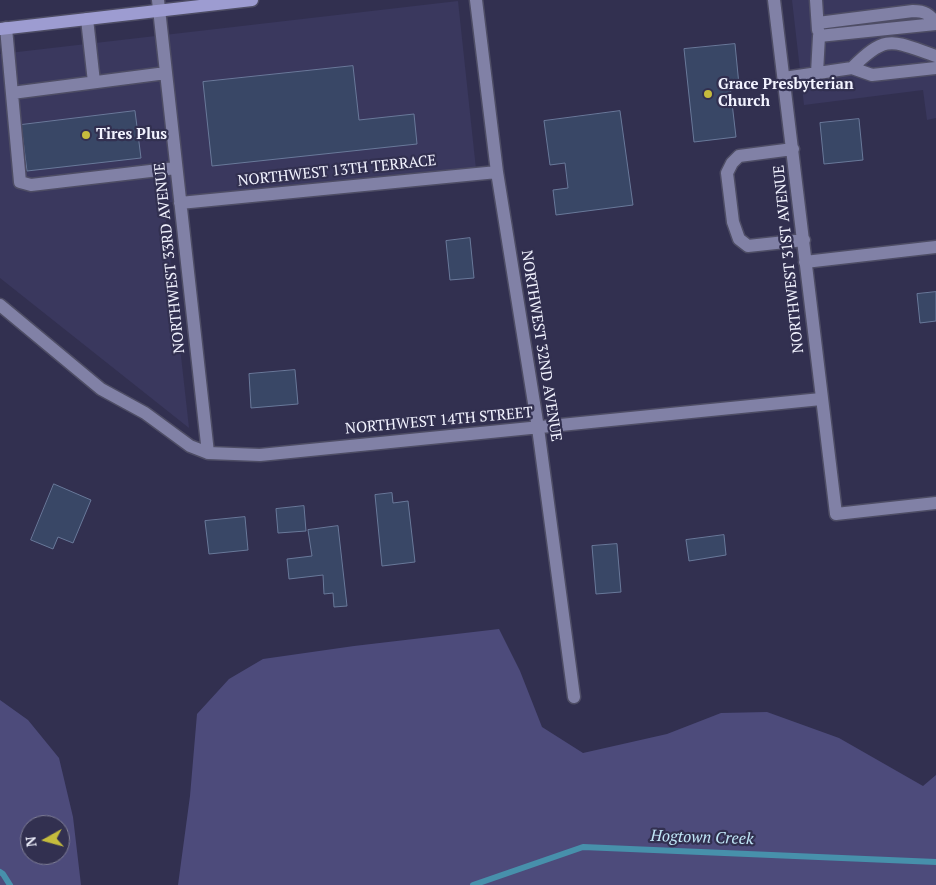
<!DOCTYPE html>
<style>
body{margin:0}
#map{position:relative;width:936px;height:885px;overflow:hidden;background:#323050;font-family:"PT Serif",serif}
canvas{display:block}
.north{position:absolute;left:20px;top:815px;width:50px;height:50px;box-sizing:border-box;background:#323050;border:1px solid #7f7e96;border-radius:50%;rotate:263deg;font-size:14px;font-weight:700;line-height:20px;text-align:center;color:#f2f3ff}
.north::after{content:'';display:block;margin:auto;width:18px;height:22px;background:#c5bc3d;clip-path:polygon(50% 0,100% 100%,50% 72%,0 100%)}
</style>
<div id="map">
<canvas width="936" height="885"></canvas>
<div class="north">N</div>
</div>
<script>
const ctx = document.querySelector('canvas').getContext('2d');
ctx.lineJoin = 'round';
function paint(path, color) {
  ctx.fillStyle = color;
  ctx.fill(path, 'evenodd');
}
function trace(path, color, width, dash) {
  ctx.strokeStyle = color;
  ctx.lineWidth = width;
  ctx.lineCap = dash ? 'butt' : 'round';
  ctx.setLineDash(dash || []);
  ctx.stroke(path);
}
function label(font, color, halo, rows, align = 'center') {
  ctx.font = font + ' "PT Serif",serif';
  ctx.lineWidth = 4.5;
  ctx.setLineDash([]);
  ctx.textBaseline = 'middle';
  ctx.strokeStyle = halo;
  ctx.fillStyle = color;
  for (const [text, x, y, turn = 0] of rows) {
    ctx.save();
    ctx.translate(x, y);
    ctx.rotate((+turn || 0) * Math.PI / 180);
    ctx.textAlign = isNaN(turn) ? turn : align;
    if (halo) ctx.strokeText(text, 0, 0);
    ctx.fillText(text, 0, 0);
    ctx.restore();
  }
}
paint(new Path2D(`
 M 792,0 L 936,0 L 936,118 L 927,120 L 923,90 L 804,105 Z
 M 458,1 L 476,169 L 164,203 L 189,428 L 0,278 L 0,54 Z`), '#3a385e');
paint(new Path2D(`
 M 499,629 L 520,671 L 542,727 L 583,753 L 667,734 L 721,713 L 767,712 L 839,738 L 923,786 L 936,775 L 936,885 L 178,885 L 190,796 L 197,714 L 229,679 L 263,659 L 354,646 Z
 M 0,700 L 28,720 L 59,758 L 73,817 L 81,885 L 0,885 ZM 30,825 L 60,825 L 60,855 L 30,855 Z`), '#4d4b7b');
trace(new Path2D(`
 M 0,872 L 3,874 L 10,885
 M 473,885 L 583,847 L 936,862`), '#4790ab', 6);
const building = new Path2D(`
 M 735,44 L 739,85 L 730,86 L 736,137 L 694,142 L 684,49 Z
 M 353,66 L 359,120 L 414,114 L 417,144 L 212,166 L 203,82 Z
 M 135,111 L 141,158 L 27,171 L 21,125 Z
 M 620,111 L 633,205 L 556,215 L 553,190 L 568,188 L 565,163 L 550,165 L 544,121 Z
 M 859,119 L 863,160 L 824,164 L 820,123 Z
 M 470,238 L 474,278 L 450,280 L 446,241 Z
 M 936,292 L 936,321 L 920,323 L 917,294 Z
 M 295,370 L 298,404 L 251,408 L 249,374 Z
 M 54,484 L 91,500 L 73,543 L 58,537 L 53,549 L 31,540 Z
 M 392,493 L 393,503 L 408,501 L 415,562 L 382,566 L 375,495 Z
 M 304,506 L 306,531 L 278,533 L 276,509 Z
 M 245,517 L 248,550 L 209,554 L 205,521 Z
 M 338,526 L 347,606 L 334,607 L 333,593 L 324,594 L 323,575 L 289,579 L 287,559 L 312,556 L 308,530 Z
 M 724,535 L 726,555 L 689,561 L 686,540 Z
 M 617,544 L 621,592 L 596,594 L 592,546 Z`);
paint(building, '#394766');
trace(building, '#69799a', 1);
const minor = new Path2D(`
 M 158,0 L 208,453
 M 476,0 L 497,172 L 538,428 L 574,697
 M 774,0 L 836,514 L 936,503
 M 816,0 L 818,30
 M 87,19 L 94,82
 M 818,23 L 913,11 C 925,11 929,14 936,23
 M 6,28 L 20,182 L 31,185 L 176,168
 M 852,68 C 887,33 892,41 936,56
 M 817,73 L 819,36 L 936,24
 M 784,78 L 852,68 L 872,75 L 936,68
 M 12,93 L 166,73
 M 793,149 L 739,156 L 732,163 L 727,173 L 733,222 L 739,239 L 748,246 L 804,240
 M 180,203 L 497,172
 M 805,262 L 936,247
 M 0,305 L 101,389 L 145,413 L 190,446 L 208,453 L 260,455 L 821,399`);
const major = new Path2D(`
 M 0,29 L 252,0`);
trace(minor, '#4e4d65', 15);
trace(major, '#4e4d65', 15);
trace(minor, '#8181a6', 12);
trace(major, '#9d9cd1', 12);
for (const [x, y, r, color] of [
 [708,94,5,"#c5bc3d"],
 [86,135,5,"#c5bc3d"]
]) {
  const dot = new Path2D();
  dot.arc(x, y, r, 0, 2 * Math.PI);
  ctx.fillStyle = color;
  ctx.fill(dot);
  trace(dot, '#323050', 2);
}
label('bold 15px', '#f2f3ff', '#323050', [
 ["Grace Presbyterian",718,85],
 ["Church",718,102],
 ["Tires Plus",96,135]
], 'left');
label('15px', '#f2f3ff', '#323050', [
 ["NORTHWEST 13TH TERRACE",337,171,-6],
 ["NORTHWEST 33RD AVENUE",170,258,-96],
 ["NORTHWEST 31ST AVENUE",789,259,-96],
 ["NORTHWEST 32ND AVENUE",541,346,81],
 ["NORTHWEST 14TH STREET",439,421,-5]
]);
label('italic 16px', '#c1e7f7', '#323050', [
 ["Hogtown Creek",702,838,2]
]);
</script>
